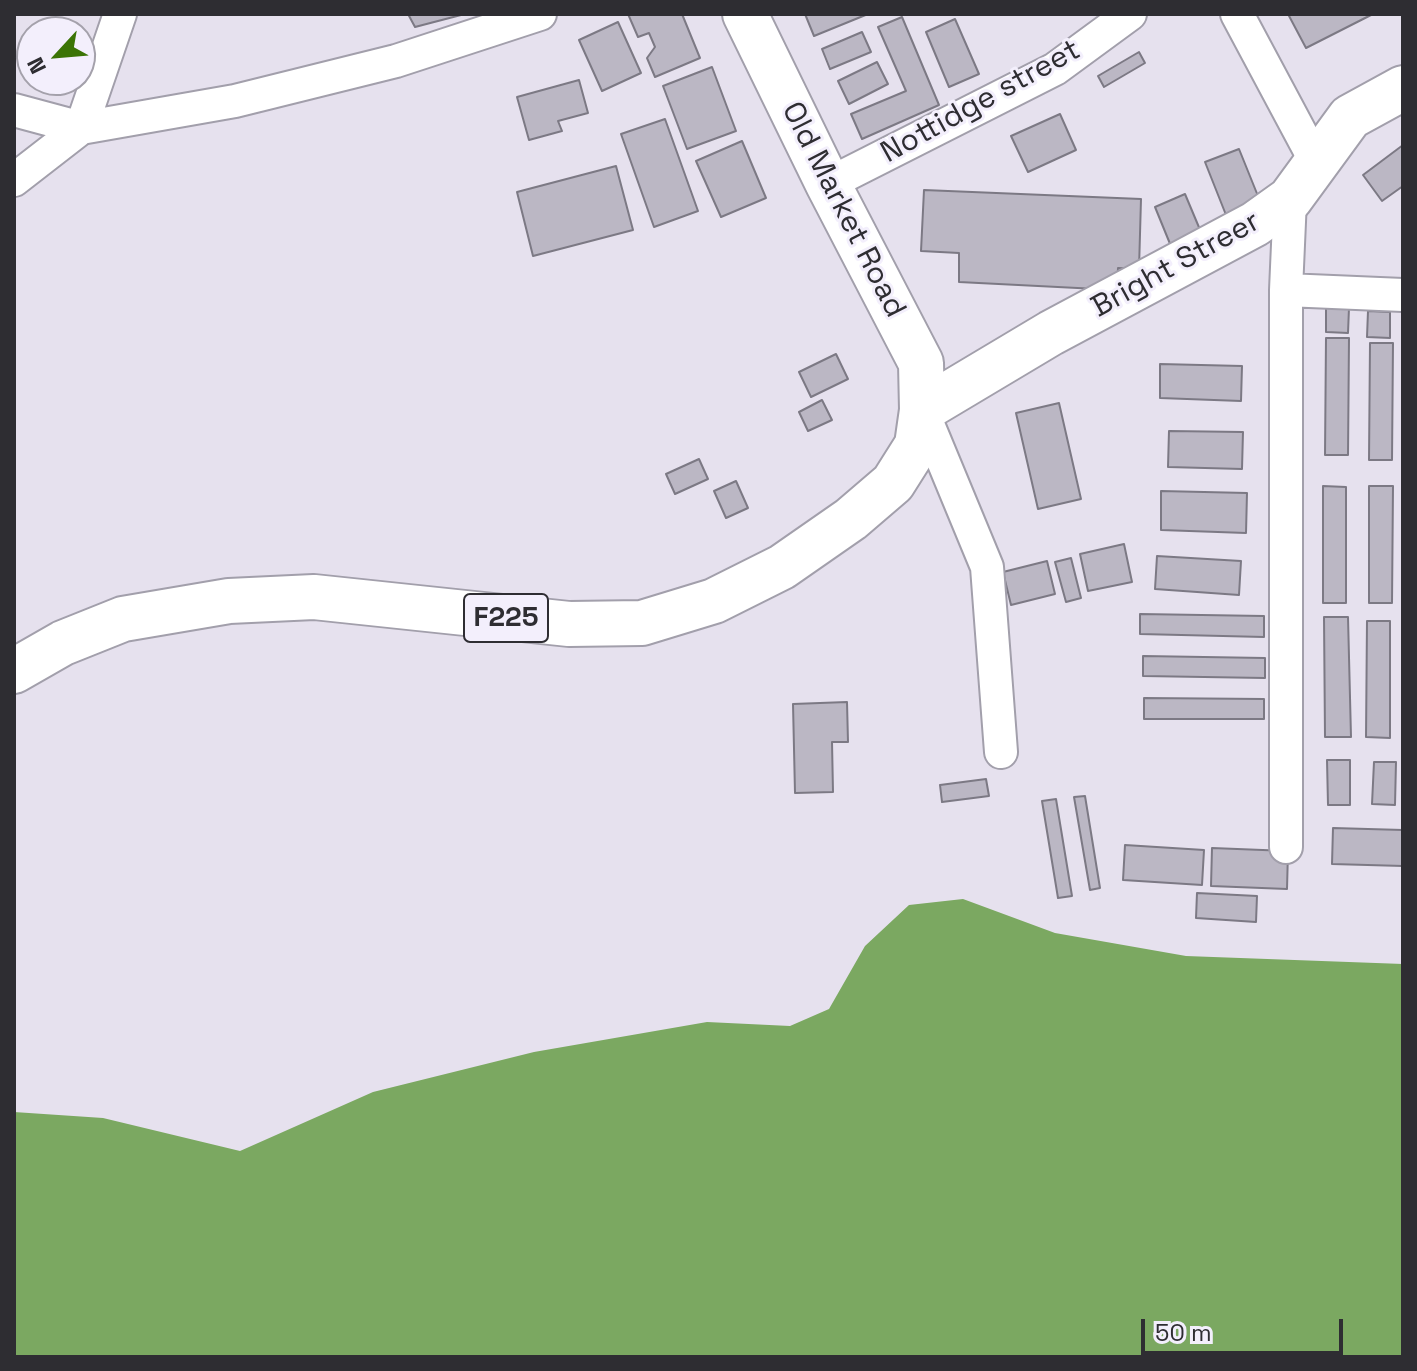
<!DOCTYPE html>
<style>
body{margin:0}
#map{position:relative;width:1417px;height:1371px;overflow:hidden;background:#e6e1ee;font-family:"Space Grotesk",sans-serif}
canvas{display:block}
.frame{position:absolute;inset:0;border:16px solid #2e2d32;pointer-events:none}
.north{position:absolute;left:16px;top:16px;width:80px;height:80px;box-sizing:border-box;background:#f3effc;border:2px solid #a4a1ab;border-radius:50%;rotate:244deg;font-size:22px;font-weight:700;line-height:32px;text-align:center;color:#2e2d32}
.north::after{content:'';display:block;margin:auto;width:28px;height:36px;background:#3b7405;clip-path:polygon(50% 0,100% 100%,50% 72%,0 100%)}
.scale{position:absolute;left:1141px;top:1319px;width:202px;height:36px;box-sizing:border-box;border:4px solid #2e2d32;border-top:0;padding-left:10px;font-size:24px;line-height:28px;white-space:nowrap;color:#2e2d32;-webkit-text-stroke:6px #f3effc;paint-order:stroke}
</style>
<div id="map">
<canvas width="1417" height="1371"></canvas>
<div class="frame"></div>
<div class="north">N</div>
<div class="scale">50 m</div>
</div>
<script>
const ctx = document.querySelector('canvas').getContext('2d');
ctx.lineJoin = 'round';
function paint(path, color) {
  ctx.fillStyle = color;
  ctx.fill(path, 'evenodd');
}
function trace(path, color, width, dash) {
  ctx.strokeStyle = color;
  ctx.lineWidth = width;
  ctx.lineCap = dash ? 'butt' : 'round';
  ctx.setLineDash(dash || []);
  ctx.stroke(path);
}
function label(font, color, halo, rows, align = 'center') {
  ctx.font = font + ' "Space Grotesk",sans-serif';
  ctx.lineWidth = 6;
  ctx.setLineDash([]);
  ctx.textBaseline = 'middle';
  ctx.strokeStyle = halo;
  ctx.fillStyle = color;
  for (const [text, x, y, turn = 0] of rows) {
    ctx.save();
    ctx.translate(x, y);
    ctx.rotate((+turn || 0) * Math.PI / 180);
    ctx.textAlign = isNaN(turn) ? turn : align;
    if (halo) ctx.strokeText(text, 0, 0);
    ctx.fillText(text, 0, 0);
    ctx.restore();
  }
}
paint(new Path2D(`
 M 963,899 L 1055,933 L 1186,956 L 1403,964 L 1403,1357 L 14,1357 L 14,1112 L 103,1118 L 240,1151 L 373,1092 L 534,1052 L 707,1022 L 790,1026 L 829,1009 L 865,946 L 909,905 Z`), '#7ba861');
const building = new Path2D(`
 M 408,14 L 461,14 L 461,15 L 415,27 Z
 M 628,14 L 682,14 L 700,58 L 655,77 L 647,58 L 655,47 L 649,33 L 638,37 Z
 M 805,14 L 868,14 L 814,36 Z
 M 1288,14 L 1373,14 L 1306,48 Z
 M 902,17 L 939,105 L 862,139 L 851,114 L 906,91 L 878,27 Z
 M 955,19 L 979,74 L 949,87 L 926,32 Z
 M 618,22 L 641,73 L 602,91 L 579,40 Z
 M 862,32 L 871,52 L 830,69 L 822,49 Z
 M 1139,52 L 1145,63 L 1104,87 L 1098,76 Z
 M 877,62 L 888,84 L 849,104 L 838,81 Z
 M 712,67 L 736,131 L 687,149 L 663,86 Z
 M 579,80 L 588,113 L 558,121 L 562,131 L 529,140 L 517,97 Z
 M 1060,114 L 1076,150 L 1028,172 L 1011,136 Z
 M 665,119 L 698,211 L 654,227 L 621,134 Z
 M 742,141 L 766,198 L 721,217 L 696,161 Z
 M 1403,145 L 1403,186 L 1382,201 L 1363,175 Z
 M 1239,149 L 1262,206 L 1228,220 L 1205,162 Z
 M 616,166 L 633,230 L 533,256 L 517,192 Z
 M 924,190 L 1141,199 L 1139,269 L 1118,268 L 1117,290 L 959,282 L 959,253 L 921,251 Z
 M 1185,194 L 1206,244 L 1175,256 L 1155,207 Z
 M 1326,306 L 1349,308 L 1348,333 L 1326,332 Z
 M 1368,311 L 1390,312 L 1390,338 L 1367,337 Z
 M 1326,338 L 1349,338 L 1348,455 L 1325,455 Z
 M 1370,343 L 1393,343 L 1392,460 L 1369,460 Z
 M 836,354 L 848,379 L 811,397 L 799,372 Z
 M 1160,364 L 1242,366 L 1241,401 L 1160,398 Z
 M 822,400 L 832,420 L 808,431 L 799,412 Z
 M 1059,403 L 1081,499 L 1038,509 L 1016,413 Z
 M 1169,431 L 1243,432 L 1242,469 L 1168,467 Z
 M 699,459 L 708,479 L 675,494 L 666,474 Z
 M 736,481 L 748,508 L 726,518 L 714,491 Z
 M 1323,486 L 1346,487 L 1346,603 L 1323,603 Z
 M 1369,486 L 1393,486 L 1392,603 L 1369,603 Z
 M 1161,491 L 1247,493 L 1246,533 L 1161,530 Z
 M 1124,544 L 1132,582 L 1088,591 L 1080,554 Z
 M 1157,556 L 1241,561 L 1239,595 L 1155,589 Z
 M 1071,558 L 1081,598 L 1066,602 L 1055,562 Z
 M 1047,561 L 1055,594 L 1011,605 L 1003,572 Z
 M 1140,614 L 1264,616 L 1264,637 L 1140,634 Z
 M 1324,617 L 1348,617 L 1351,737 L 1325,737 Z
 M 1367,621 L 1390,621 L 1390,738 L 1366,737 Z
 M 1143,656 L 1265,658 L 1265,678 L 1143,676 Z
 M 1144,698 L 1264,699 L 1264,719 L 1144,719 Z
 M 847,702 L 848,742 L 832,742 L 833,792 L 795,793 L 793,704 Z
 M 1327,760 L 1350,760 L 1350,805 L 1328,805 Z
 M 1374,762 L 1396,762 L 1395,805 L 1372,804 Z
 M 986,779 L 989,796 L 942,802 L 940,785 Z
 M 1085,796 L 1100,888 L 1090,890 L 1074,797 Z
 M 1056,799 L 1072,896 L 1058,898 L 1042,801 Z
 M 1333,828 L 1403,830 L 1403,866 L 1332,864 Z
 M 1125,845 L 1204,850 L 1202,885 L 1123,880 Z
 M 1212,848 L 1288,851 L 1287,889 L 1211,886 Z
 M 1197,893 L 1257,896 L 1256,922 L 1196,918 Z`);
paint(building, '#bbb7c4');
trace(building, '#7c7984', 2);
const minor = new Path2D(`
 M 1237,14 L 1316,162
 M 14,110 L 81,128 L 235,101 L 396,61 L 540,14
 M 14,180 L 81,128 L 120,14
 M 828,184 L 1055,69 L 1130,14
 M 1286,290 L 1403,295
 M 922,410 L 987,567 L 1001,752
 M 1286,847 L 1286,290 L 1290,199`);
const secondary = new Path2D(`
 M 922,410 L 1051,333 L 1255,224 L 1290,199 L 1350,117 L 1403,88`);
const primary = new Path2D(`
 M 14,671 L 63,643 L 123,619 L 229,601 L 314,597 L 569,624 L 642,623 L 714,601 L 782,567 L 851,519 L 893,483 L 917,445 L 922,410 L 921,363 L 828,184 L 745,14`);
trace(minor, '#a29fab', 36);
trace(secondary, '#a29fab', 48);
trace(primary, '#a29fab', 48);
trace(minor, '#fff', 32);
trace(secondary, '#fff', 44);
trace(primary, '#fff', 44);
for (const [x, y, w] of [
 [506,618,84]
]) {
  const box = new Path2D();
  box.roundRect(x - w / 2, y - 24, w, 48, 6);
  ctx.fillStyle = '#f3effc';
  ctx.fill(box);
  trace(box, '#2e2d32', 2);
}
label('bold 28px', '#2e2d32', null, [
 ["F225",506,618]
]);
label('30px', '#2e2d32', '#f3effc', [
 ["Nottidge street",981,102,-29],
 ["Old Market Road",843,210,63],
 ["Bright Streer",1176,265,-29]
]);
</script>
